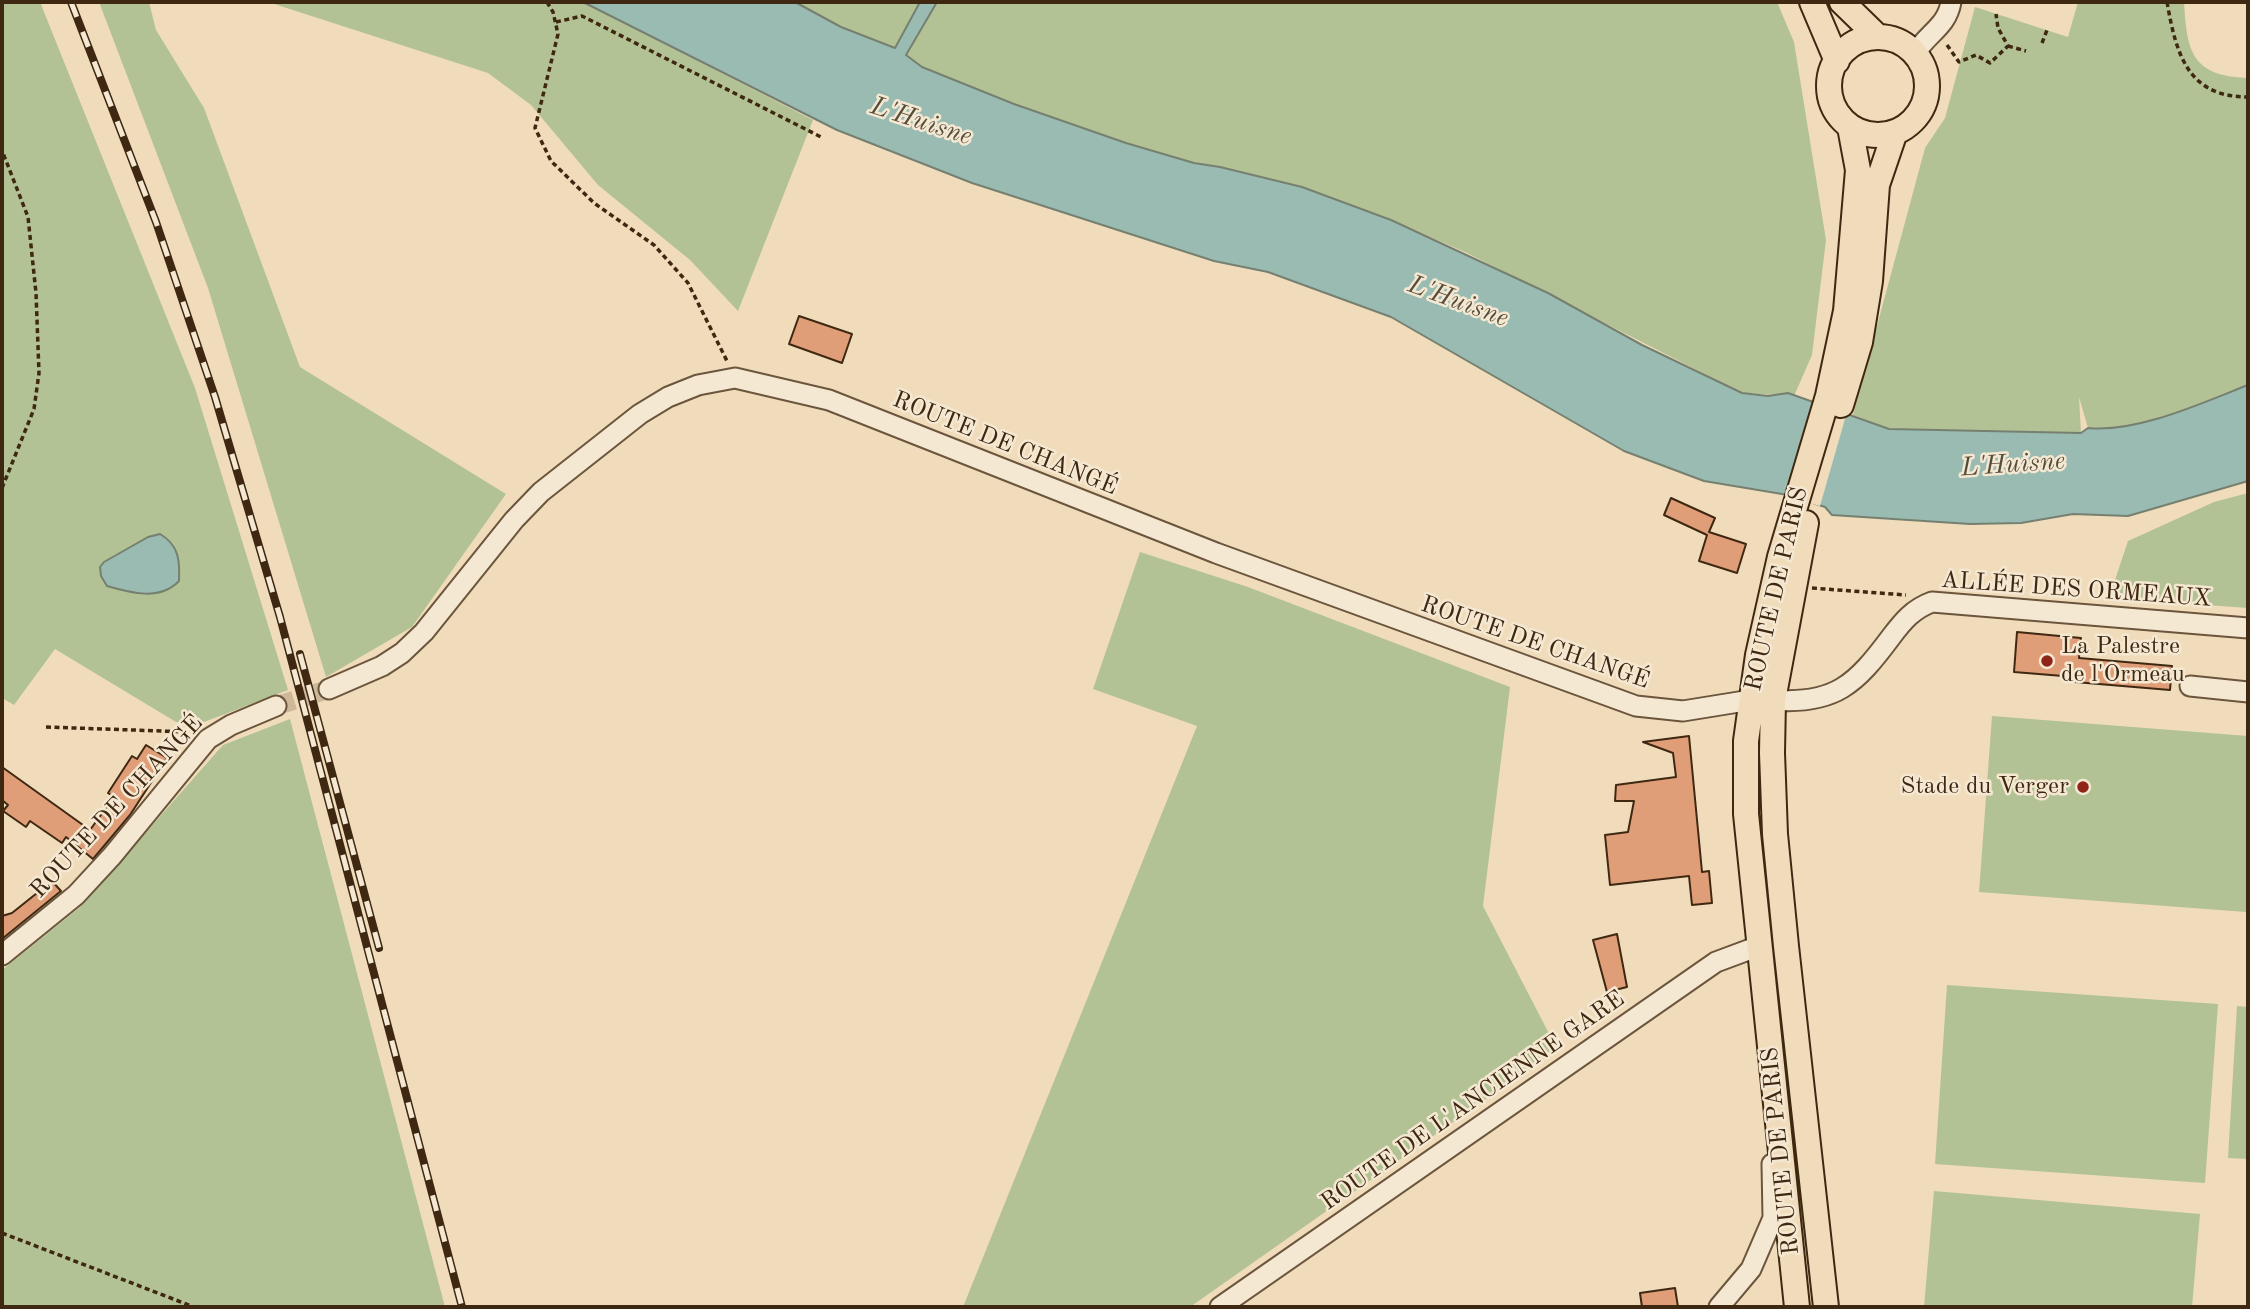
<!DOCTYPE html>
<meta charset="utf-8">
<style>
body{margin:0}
#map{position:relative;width:2250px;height:1309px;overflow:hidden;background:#f0dcbb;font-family:"Old Standard TT",serif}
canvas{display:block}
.frame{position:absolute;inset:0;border:4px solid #3f2811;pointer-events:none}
</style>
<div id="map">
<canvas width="2250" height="1309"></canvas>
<div class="frame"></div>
</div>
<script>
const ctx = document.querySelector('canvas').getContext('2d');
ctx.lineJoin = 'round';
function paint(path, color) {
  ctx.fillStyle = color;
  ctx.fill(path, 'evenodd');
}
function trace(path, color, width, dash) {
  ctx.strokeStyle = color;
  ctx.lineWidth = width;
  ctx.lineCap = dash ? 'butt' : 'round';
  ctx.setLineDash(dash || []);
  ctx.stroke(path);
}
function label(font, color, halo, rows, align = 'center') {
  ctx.font = font + ' "Old Standard TT",serif';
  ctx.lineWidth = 5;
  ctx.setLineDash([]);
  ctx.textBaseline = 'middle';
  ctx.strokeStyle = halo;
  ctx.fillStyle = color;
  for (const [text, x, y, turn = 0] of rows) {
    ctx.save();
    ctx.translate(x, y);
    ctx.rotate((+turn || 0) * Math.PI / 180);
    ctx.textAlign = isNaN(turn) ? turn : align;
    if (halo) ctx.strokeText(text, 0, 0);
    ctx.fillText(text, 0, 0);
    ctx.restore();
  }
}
paint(new Path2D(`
 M 2,2 L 40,2 L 195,388 L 288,690 L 204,722 L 176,722 L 55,649 L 14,705 L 2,698 Z
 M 99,2 L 149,2 L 156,30 L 204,108 L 300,367 L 506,494 L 412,627 L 326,677 L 208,288 Z
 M 268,2 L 583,2 L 813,120 L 738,311 L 690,260 L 598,185 L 531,105 L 488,73 Z
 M 795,2 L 920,2 L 895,49 L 841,27 Z
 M 937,2 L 1777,2 L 1794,42 L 1826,240 L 1812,355 L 1794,396 L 1742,393 L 1467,253 L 1391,220 L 1302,187 L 1220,167 L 1194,164 L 1126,143 L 1014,104 L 922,67 L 906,55 Z
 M 2078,2 L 2184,2 C 2187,51 2191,76 2248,78 L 2248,385 C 2202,403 2137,433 2088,428 L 2079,397 L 2081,433 L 1889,429 L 1853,415 L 1925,148 L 1945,118 L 1975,7 L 2068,37 Z
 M 2248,493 L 2248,608 L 2109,598 L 2128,541 L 2214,502 Z
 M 1140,552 L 1248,587 L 1510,687 L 1483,906 L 1557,1049 L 1190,1307 L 963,1307 L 1197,726 L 1093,689 Z
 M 1992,716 L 2248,736 L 2246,912 L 1979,892 Z
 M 290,719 L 445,1307 L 2,1307 L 2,970 L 79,908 L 223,745 Z
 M 1947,985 L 2218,1004 L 2205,1183 L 1935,1164 Z
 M 2237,1006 L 2248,1007 L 2248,1159 L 2228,1158 Z
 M 1934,1191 L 2200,1214 L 2192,1307 L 1924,1307 Z`), '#b3c295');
const water = new Path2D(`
 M 583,2 L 795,2 L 841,27 L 895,48 L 920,2 L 937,2 L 906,55 L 922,67 L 1014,104 L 1126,143 L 1194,163 L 1220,167 L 1302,187 L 1391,220 L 1548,293 L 1642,345 L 1742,393 L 1768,396 L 1788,393 L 1889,429 L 2081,433 L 2088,428 C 2137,433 2202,403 2248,385 L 2248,481 L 2128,516 L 2073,514 L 2021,523 L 1970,524 L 1832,515 L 1825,507 L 1788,495 L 1704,481 L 1624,451 L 1391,317 L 1268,272 L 1214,261 L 972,183 L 837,130 Z
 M 160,534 C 179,545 180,561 179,581 C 160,601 131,593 107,586 L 101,576 L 100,567 L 104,562 L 148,537 Z`);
paint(water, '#9abbb1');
trace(water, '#768071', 2);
paint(new Path2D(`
 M 1813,402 L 1847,412 L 1820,506 L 1786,497 Z`), '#f0dcbb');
const building = new Path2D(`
 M 799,316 L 852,334 L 842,363 L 789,344 Z
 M 1671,498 L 1715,518 L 1709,532 L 1746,544 L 1737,573 L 1699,561 L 1707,535 L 1664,515 Z
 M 2017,632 L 2081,638 L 2079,658 L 2172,666 L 2170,690 L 2063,681 L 2063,676 L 2014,672 Z
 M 1689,736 L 1702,872 L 1709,871 L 1712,903 L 1692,905 L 1689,876 L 1610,885 L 1605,835 L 1628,832 L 1634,801 L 1615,801 L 1616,785 L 1676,777 L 1673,753 L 1643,742 Z
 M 146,745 L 167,758 L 130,815 L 93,859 L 66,837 L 62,843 L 30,821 L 26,827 L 3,811 L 8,805 L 2,800 L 2,767 L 90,830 L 114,797 L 108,793 L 132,756 L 137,759 Z
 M 52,881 L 61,891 L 2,939 L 2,916 L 12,913 Z
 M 1617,934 L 1627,987 L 1607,992 L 1593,940 Z
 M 1675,1288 L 1678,1307 L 1642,1307 L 1640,1293 Z`);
paint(building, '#df9d78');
trace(building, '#3f2811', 2);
trace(new Path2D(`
 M 276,706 L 329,689`), '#cdb899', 19, [19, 10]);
const minor = new Path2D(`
 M 1915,54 C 1926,34 1947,27 1951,2
 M 2190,686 L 2248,692
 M 329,689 L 382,666 L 402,653 L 424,632 L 514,520 L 541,492 L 640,414 L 668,397 L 698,385 L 735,378 L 829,400 L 1216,553 L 1636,706 L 1683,711 L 1751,700
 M 1773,700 C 1835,705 1856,684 1891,637 C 1903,621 1913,609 1932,602 L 2248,628
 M 2,955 L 76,895 L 112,856 L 208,739 L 231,725 L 276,706
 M 1220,1307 L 1716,962 L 1759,946
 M 1719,1307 L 1751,1269 L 1773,1218 L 1772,1164`);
const major = new Path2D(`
 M 1812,2 L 1837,61
 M 1842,2 L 1878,37
 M1829 86a49 49 0 1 1 98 0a49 49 0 1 1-98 0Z
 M 1841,405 L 1860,342 L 1870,281 L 1877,185 L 1895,132
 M 1806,523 L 1773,700 L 1772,753 L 1775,834 L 1786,946 L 1826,1307
 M 1797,1307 L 1746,814 L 1746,741 L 1758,655 L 1780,557 L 1828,396 L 1846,311 L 1858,170 L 1850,127`);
trace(minor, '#6b553c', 23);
trace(major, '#3f2811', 28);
trace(new Path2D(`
 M 547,2 L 553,12 L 558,34 L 535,128 L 551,161 L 594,203 L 654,245 L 688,283 L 728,363
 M 2167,2 C 2176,53 2187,97 2248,97
 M 556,22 L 582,16 L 823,138
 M 2042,43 L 2047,30
 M 1947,45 L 1959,62 L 1976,55 L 1990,63 L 2008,46 L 1998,28 L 1996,14
 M 2008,46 L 2026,51
 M 2,488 L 34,409 L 39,373 L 36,293 L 28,217 L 3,153
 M 1812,588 L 1906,595
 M 46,727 L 190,732
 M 2,1233 L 194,1307`), '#3f2811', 3.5, [5, 3.5]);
trace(minor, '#f5e8d3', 19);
trace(major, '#f0dcbb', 24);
const rail = new Path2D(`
 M 71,2 L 156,222 L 215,397 L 280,617 L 462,1307
 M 300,654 L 379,948`);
trace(rail, '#3f2811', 8);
trace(rail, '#f5e8d3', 5, [16]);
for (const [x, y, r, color] of [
 [2047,661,7,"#8f2418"],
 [2083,787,7,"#8f2418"]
]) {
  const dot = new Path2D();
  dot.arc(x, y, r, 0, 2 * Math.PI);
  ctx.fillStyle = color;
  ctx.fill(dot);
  trace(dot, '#f5e8d3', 2.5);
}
label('24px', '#3f2811', '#f5e8d3', [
 ["ROUTE DE CHANGÉ",1005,444,22],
 ["ROUTE DE PARIS",1777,589,-77],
 ["ALLÉE DES ORMEAUX",2076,590,4],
 ["ROUTE DE CHANGÉ",1535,643,19],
 ["ROUTE DE CHANGÉ",117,807,-47],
 ["ROUTE DE L'ANCIENNE GARE",1473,1101,-35],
 ["ROUTE DE PARIS",1781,1151,-96]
]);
label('24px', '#3f2811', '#f5e8d3', [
 ["La Palestre",2061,647],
 ["de l'Ormeau",2061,675],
 ["Stade du Verger",2069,787,"right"]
], 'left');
label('italic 26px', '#564d39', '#f5e8d3', [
 ["L'Huisne",921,122,18],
 ["L'Huisne",1458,302,20],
 ["L'Huisne",2013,465,-4]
]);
</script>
